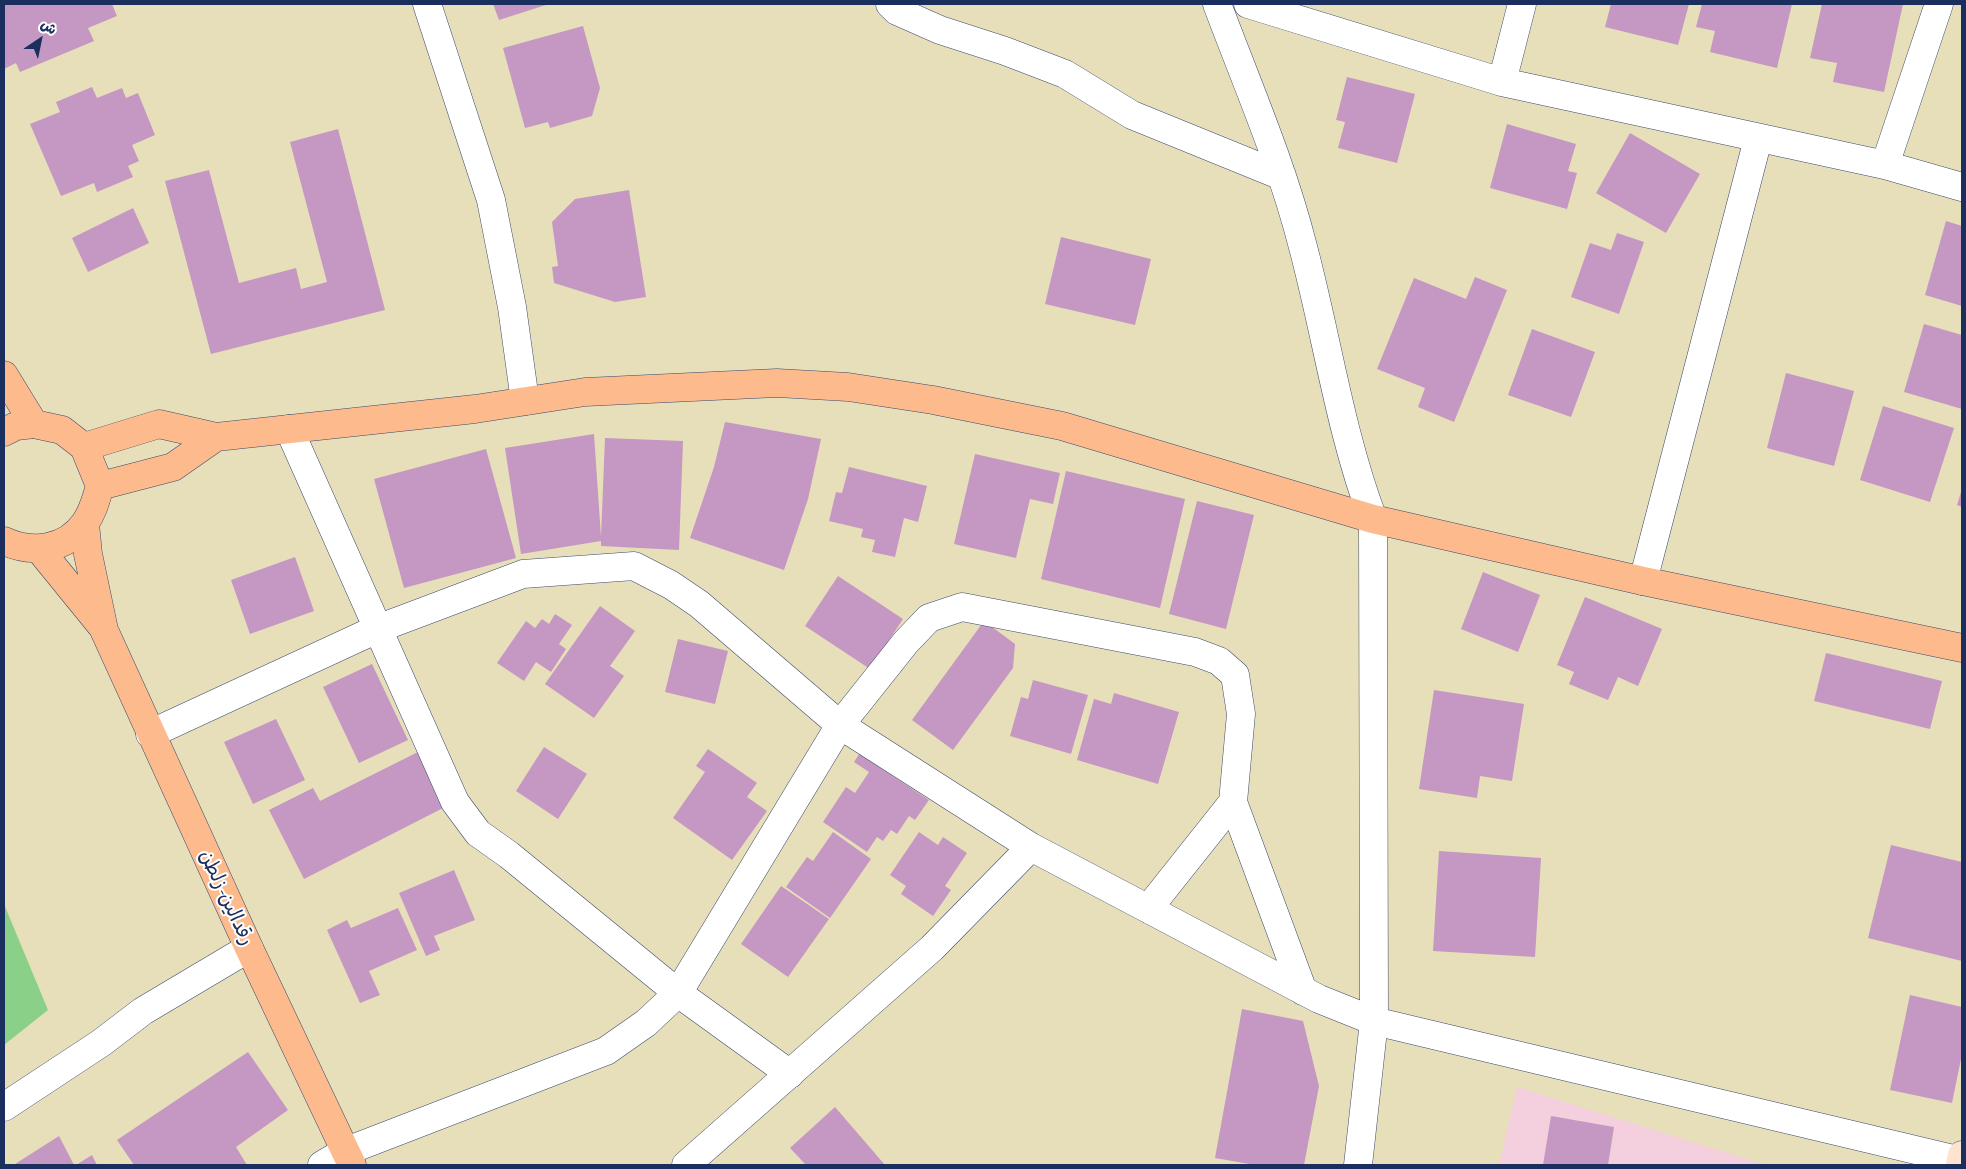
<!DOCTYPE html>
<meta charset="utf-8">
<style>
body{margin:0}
#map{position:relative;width:1966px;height:1169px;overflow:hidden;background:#e7dfb9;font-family:Caveat,"Playpen Sans Arabic",sans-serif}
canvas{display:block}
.frame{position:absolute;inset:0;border:5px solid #1b2f5e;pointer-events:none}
.north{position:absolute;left:15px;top:15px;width:50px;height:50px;-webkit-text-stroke:4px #fff;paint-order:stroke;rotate:34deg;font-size:14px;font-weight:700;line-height:20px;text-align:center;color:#1b2f5e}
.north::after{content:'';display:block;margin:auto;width:18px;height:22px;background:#1b2f5e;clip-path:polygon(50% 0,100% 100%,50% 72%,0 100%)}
</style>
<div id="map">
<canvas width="1966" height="1169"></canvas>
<div class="frame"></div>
<div class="north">ش</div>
</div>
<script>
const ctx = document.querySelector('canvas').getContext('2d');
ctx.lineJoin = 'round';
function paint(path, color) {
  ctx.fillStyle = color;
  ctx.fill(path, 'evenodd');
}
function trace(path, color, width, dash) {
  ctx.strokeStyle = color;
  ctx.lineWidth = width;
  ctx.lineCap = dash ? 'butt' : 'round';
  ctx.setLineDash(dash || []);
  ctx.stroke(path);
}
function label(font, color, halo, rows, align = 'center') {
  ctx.font = font + ' Caveat,"Playpen Sans Arabic",sans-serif';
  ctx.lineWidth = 4;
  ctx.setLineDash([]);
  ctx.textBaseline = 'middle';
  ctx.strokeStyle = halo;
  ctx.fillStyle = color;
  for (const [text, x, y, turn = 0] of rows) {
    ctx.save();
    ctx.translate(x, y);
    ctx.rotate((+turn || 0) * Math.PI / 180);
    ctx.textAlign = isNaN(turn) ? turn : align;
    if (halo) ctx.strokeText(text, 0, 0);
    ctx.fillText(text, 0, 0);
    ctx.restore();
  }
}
paint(new Path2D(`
 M 1517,1087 L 1766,1165 L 1499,1165 Z`), '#f4cfdd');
paint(new Path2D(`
 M 4,904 L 48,1010 L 4,1045 Z`), '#8bd089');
paint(new Path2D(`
 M 4,4 L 112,4 L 117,16 L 88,28 L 94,41 L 20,72 L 16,63 L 4,69 Z
 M 493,4 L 549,4 L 499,20 Z
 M 1611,4 L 1689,4 L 1678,45 L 1605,27 Z
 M 1702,4 L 1792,4 L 1777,68 L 1710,52 L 1715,31 L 1696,27 Z
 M 1822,4 L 1903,4 L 1884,92 L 1833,82 L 1837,63 L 1810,58 Z
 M 583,26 L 600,88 L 592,116 L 550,128 L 548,122 L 525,128 L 503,48 Z
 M 1347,77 L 1415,94 L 1397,163 L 1338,148 L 1345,122 L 1336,120 Z
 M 92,87 L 97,98 L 122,88 L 126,98 L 138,93 L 155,135 L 132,145 L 139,161 L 128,166 L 133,177 L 97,192 L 94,183 L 61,196 L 30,124 L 60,112 L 56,102 Z
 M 1507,124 L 1576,144 L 1568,171 L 1577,173 L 1567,209 L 1490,188 Z
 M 338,129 L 385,310 L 211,354 L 165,181 L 209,170 L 239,283 L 296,268 L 301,289 L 327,282 L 290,142 Z
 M 1630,133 L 1700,174 L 1666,233 L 1596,193 Z
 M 629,190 L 646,297 L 615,302 L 554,283 L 552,267 L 558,266 L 552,222 L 575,199 Z
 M 133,208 L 149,243 L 88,272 L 72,238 Z
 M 1946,221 L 1962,226 L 1962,306 L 1925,295 Z
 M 1617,233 L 1644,242 L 1619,314 L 1571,297 L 1590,243 L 1611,250 Z
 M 1061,237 L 1151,259 L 1135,325 L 1045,304 Z
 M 1475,277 L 1507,290 L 1454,422 L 1418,407 L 1425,388 L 1377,369 L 1414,278 L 1466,299 Z
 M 1924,324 L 1962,335 L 1962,409 L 1904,392 Z
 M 1532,329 L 1595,352 L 1571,417 L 1508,395 Z
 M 1786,373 L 1854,391 L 1834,466 L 1767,448 Z
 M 1883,406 L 1954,428 L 1930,502 L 1860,480 Z
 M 725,422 L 821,439 L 808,499 L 784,570 L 690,538 L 714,467 Z
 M 594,434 L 601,537 L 605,438 L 683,441 L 679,550 L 601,546 L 601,541 L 521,554 L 505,448 Z
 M 486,449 L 516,558 L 404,588 L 374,479 Z
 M 975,454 L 1060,473 L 1053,504 L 1030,499 L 1016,558 L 954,544 Z
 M 849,467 L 927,486 L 918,522 L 904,518 L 895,557 L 872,552 L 875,540 L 861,537 L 863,529 L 829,521 L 836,492 L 842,493 Z
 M 1066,471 L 1185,499 L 1160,608 L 1041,579 Z
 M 1962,489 L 1962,507 L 1957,505 Z
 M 1197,501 L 1254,515 L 1226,629 L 1169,614 Z
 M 295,557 L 314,611 L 250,634 L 231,580 Z
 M 1483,572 L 1540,595 L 1518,652 L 1461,629 Z
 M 838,576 L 903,619 L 870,669 L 805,626 Z
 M 1585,597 L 1662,629 L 1638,686 L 1618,677 L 1608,700 L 1569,684 L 1574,672 L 1557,665 Z
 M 600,606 L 635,631 L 610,666 L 624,676 L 594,718 L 545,684 Z
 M 555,614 L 572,625 L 559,644 L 566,649 L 551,672 L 536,662 L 524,681 L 497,663 L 526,621 L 535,628 L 542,619 L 549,624 Z
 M 984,621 L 1015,644 L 1013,668 L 953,750 L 912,720 Z
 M 678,639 L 728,651 L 715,704 L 665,692 Z
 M 1826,653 L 1942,681 L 1930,729 L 1814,701 Z
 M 372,664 L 408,740 L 359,763 L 323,687 Z
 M 1033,680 L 1088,695 L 1071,754 L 1010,736 L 1021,697 L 1028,699 Z
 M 1434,690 L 1524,704 L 1512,781 L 1480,776 L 1477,798 L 1419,789 Z
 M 1114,693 L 1179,712 L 1158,784 L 1077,760 L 1094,699 L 1111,704 Z
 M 276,719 L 305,780 L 253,804 L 224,742 Z
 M 865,745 L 885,759 L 879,767 L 929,800 L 915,820 L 909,816 L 897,834 L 891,830 L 883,841 L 877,837 L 867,852 L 823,822 L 846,787 L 855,793 L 869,772 L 854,762 Z
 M 544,747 L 587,774 L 558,819 L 516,791 Z
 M 708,749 L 757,783 L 747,797 L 767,811 L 732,860 L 673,818 L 705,772 L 696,766 Z
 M 418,752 L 447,806 L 304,879 L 269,810 L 313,788 L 320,801 Z
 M 833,832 L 871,859 L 830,918 L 786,887 L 807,857 L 813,861 Z
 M 919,832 L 938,845 L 943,837 L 967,853 L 945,886 L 951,890 L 933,916 L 901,894 L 906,886 L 890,875 Z
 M 1891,845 L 1962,862 L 1962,961 L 1868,938 Z
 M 1439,851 L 1541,858 L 1535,957 L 1433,951 Z
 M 454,870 L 475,920 L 434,936 L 440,950 L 426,956 L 399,893 Z
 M 781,886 L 829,919 L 788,977 L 741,944 Z
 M 398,908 L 417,950 L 369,971 L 380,995 L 360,1003 L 327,930 L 347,920 L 351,928 Z
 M 1910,995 L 1962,1007 L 1962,1054 L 1952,1103 L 1890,1090 Z
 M 1242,1009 L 1303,1021 L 1319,1086 L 1304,1165 L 1255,1165 L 1215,1158 Z
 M 248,1052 L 288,1110 L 236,1147 L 247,1165 L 134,1165 L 117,1140 Z
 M 835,1107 L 885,1165 L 806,1165 L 790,1148 Z
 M 1551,1116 L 1614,1127 L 1608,1165 L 1543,1165 Z
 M 59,1136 L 74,1165 L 15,1164 Z
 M 92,1155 L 97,1165 L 76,1165 Z`), '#c597c3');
const street = new Path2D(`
 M 427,4 L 491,200 L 512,307 L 525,401
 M 890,4 L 897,11 L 940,30 L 1005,51 L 1065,74 L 1132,115 L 1282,176
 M 1217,4 C 1247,84 1282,164 1303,247 C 1327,337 1340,432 1373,519 L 1374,1021 L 1358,1165
 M 1248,4 L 1502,82 L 1885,165 L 1962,187
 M 1502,82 L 1522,4
 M 1885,165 L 1939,4
 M 289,429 L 455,802 L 478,833 L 509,855 L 678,993 L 790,1074
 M 1643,581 L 1758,139
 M 150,734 L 377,629 L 523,574 L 634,566 L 671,585 L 699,604 L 840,725 L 1031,847 L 1319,999 L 1374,1021 L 1962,1161
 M 1148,909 L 1233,802
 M 4,1107 L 101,1043 L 143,1011 L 249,948
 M 322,1165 L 344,1152 L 606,1051 L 646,1023 L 678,993 L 840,725 L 906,642 L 929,618 L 962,607 L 1195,652 L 1219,661 L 1235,675 L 1241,714 L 1233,802 L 1303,991
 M 686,1165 L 932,948 L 1031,847`);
const secondary = new Path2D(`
 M 1960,1165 L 1962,1155`);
const primary = new Path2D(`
 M 4,375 L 34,424
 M 4,432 L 16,426 L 34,424 L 62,430 L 84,447 L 100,486 C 96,499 93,512 85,523 C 66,550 32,554 4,541
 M 84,447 L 159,424 L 216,437 L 475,409 L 585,392 L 777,383 L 848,387 L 933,400 L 1062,426 L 1373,519 L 1643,581 L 1962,648
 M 100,486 L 173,467 L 216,437
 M 85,524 L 88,554 L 104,630 L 249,948 L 352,1165
 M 39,549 L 100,624`);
trace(street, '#3a496c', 29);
trace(secondary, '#3a496c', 29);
trace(primary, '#3a496c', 29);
trace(street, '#fff', 28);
trace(secondary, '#fee3d1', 28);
trace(primary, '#fcba8d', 28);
label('20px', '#1b2f5e', '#fff', [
 ["رقدالين-زلطن",226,898,65]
]);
</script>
